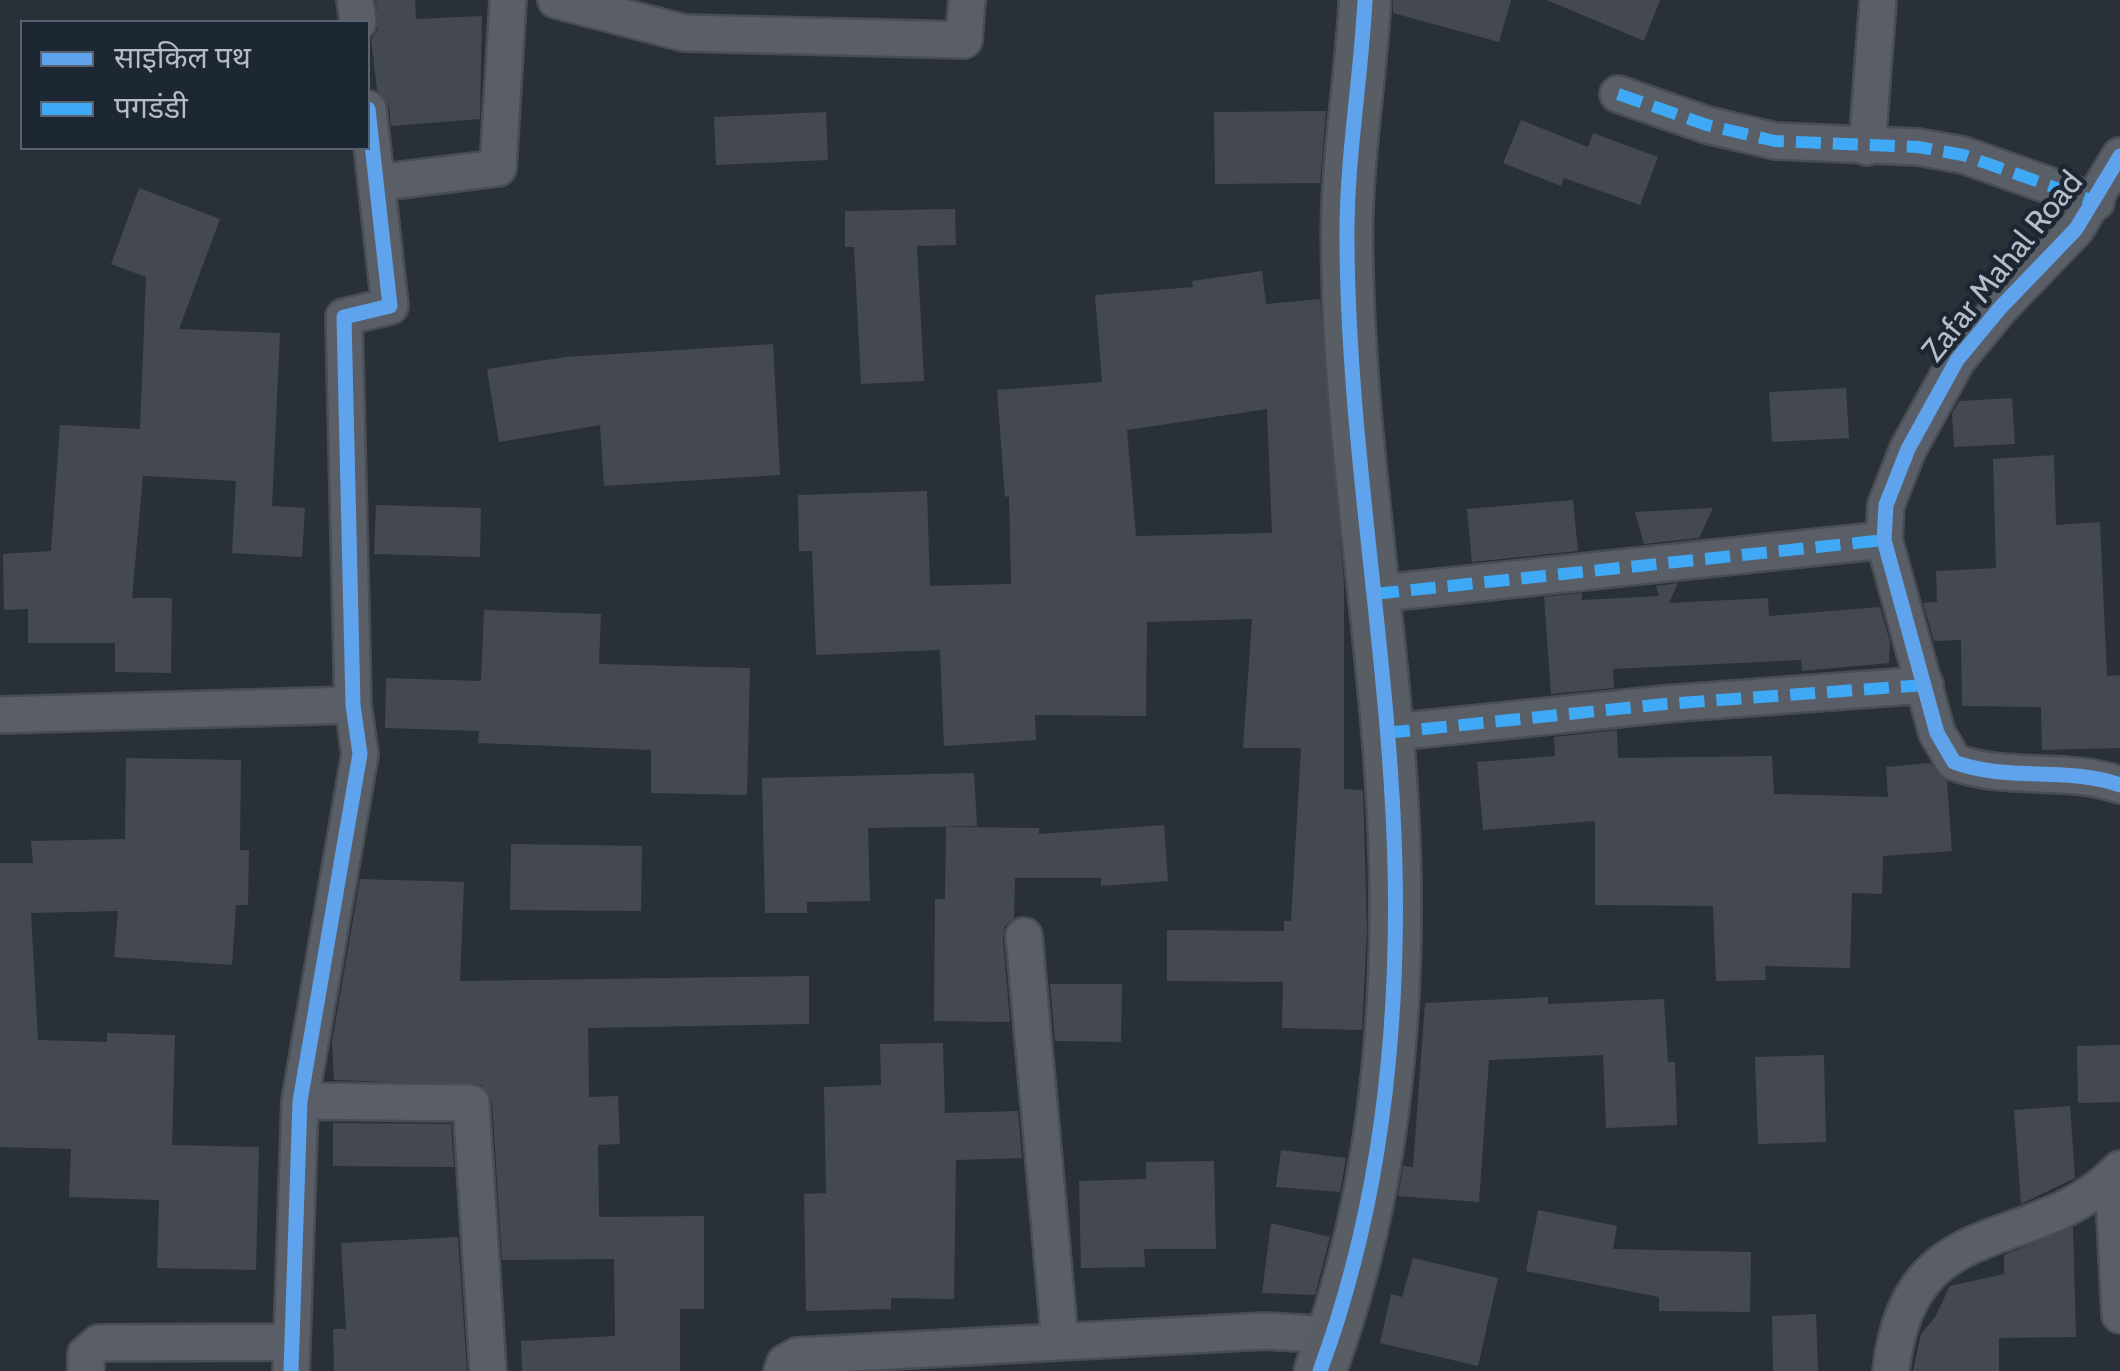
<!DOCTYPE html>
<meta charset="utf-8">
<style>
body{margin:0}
#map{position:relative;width:2120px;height:1371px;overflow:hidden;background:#2a3038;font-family:Cabin,"Noto Sans Devanagari",sans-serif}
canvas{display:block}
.legend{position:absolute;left:20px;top:20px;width:350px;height:130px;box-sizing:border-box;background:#1d2633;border:2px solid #59626f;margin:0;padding:12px 18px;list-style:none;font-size:30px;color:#b4bcc9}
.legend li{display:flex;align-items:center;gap:20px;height:50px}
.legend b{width:50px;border:2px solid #59626f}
</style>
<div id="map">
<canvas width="2120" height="1371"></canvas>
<ul class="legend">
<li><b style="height:12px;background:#60a3ed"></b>साइकिल पथ</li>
<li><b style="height:12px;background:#3fa9f5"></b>पगडंडी</li>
</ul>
</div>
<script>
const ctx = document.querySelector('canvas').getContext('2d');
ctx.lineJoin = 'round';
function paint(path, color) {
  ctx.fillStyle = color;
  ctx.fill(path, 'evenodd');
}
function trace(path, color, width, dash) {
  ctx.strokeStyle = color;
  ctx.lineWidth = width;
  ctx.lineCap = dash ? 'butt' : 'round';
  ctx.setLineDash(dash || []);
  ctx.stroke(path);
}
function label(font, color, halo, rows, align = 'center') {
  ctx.font = font + ' Cabin,sans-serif';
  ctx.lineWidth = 9;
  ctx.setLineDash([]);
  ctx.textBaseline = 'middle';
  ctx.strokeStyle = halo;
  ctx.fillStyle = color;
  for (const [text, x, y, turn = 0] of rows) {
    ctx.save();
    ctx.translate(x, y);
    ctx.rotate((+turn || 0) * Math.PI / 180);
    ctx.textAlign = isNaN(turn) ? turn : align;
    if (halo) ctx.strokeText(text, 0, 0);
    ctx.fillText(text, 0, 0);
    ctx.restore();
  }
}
paint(new Path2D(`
 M 376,0 L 415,0 L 416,19 L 482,16 L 480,119 L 391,126 L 389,106 L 377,90 L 371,39 L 378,29 Z
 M 1393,0 L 1511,0 L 1499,42 L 1393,13 Z
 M 1547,0 L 1660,0 L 1644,41 Z
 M 1326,111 L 1320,183 L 1215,184 L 1214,112 Z
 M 826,112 L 828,160 L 716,165 L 714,117 Z
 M 1521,120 L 1588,147 L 1593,133 L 1658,157 L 1640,205 L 1564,178 L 1561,186 L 1503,163 Z
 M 139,188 L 220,219 L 179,329 L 280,333 L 272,506 L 305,508 L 302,557 L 232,553 L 236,481 L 143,476 L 132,598 L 172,598 L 171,673 L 115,672 L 115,643 L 28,643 L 28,609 L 4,610 L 3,554 L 51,551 L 60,425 L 140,429 L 146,277 L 111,264 Z
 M 955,209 L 956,245 L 917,246 L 924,381 L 861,384 L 854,247 L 845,247 L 845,211 Z
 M 1262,271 L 1266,304 L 1320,299 L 1344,584 L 1344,789 L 1363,790 L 1367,930 L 1362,1030 L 1282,1028 L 1283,982 L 1167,981 L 1167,930 L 1284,931 L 1284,921 L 1291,921 L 1301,748 L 1243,748 L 1252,619 L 1147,622 L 1146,716 L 1035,715 L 1036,740 L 944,746 L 940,650 L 816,655 L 812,551 L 799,551 L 798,495 L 927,491 L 930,586 L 1011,584 L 1009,496 L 1005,497 L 997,390 L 1102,382 L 1095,295 L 1193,287 L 1192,281 ZM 1267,409 L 1272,533 L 1136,536 L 1127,430 Z
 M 773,344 L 780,475 L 604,486 L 600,425 L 499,442 L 487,369 L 566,357 Z
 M 1846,388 L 1849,438 L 1772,442 L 1769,392 Z
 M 2012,398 L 2015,444 L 1954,447 L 1952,414 L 1959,401 Z
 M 2054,455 L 2056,525 L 2100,522 L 2107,676 L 2120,675 L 2120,748 L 2042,750 L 2041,707 L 1962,706 L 1961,640 L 1934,641 L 1923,603 L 1937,602 L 1936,571 L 1996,568 L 1993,459 Z
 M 1573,500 L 1578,551 L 1472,562 L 1467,509 Z
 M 376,505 L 481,508 L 480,557 L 374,554 Z
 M 1713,508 L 1699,538 L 1644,544 L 1635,512 Z
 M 1678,583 L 1669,603 L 1768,598 L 1769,616 L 1880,607 L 1890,642 L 1889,663 L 1802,671 L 1801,660 L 1613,669 L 1614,688 L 1551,694 L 1544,597 L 1582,593 L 1582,600 L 1659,596 L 1656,586 Z
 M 484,610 L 601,614 L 599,664 L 750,668 L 747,795 L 651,793 L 651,750 L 478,743 L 479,731 L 385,728 L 386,678 L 481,681 Z
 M 1617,730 L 1618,758 L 1772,756 L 1774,794 L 1888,797 L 1886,767 L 1930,763 L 1947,782 L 1952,851 L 1883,856 L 1882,894 L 1852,893 L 1850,968 L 1765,966 L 1766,980 L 1716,981 L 1713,906 L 1595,905 L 1595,821 L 1483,830 L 1477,762 L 1555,756 L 1554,737 Z
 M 126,758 L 241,760 L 240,850 L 249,850 L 248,905 L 236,905 L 232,965 L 114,957 L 118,911 L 31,913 L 38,1040 L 107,1042 L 107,1033 L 175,1035 L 172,1145 L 259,1147 L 256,1270 L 157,1268 L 159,1200 L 69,1197 L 71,1149 L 0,1147 L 0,863 L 33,863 L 31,841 L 125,839 Z
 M 974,773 L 977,826 L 868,828 L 870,901 L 807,902 L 807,913 L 765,913 L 762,778 Z
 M 1164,825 L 1168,881 L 1101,886 L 1101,878 L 1015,878 L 1014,918 L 1005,926 L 1003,938 L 1010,1022 L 934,1021 L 935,899 L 945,899 L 946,827 L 1039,828 L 1039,834 Z
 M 511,844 L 642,846 L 641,911 L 510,910 Z
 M 360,879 L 464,882 L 460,981 L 809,976 L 809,1024 L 588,1028 L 589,1097 L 618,1096 L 620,1144 L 598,1145 L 599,1217 L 704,1216 L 704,1309 L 680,1309 L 680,1371 L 522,1371 L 521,1341 L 615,1336 L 614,1259 L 502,1260 L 492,1102 L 482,1085 L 334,1080 L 332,1042 Z
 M 1050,984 L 1122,984 L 1121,1042 L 1055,1041 Z
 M 1548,997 L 1548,1004 L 1664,999 L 1668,1062 L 1675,1062 L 1677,1125 L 1606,1128 L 1603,1055 L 1489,1060 L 1479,1202 L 1398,1196 L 1403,1166 L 1413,1167 L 1425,1003 Z
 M 943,1043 L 945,1113 L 1018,1111 L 1022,1158 L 956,1160 L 954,1299 L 891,1298 L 891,1309 L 806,1311 L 804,1194 L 826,1193 L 824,1087 L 881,1085 L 880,1044 Z
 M 2120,1045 L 2120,1102 L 2078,1103 L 2077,1046 Z
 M 1824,1055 L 1826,1142 L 1758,1144 L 1755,1057 Z
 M 2070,1106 L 2075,1178 L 2021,1204 L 2014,1110 Z
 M 333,1123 L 451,1124 L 454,1167 L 333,1166 Z
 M 1281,1150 L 1346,1158 L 1340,1192 L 1276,1187 Z
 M 1214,1161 L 1216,1249 L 1144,1249 L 1145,1267 L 1081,1268 L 1079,1181 L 1146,1179 L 1146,1162 Z
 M 1538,1210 L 1617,1226 L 1613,1249 L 1751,1252 L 1750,1312 L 1659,1311 L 1659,1297 L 1526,1271 Z
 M 1271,1223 L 1330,1237 L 1315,1295 L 1262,1293 Z
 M 2073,1227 L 2076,1337 L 1999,1338 L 1999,1371 L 1913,1371 L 1921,1334 L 1935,1317 L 1950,1286 L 2004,1274 L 2004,1255 Z
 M 458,1237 L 467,1371 L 334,1371 L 333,1329 L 346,1329 L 341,1243 Z
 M 1413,1258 L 1498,1278 L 1478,1366 L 1380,1343 L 1391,1294 L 1402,1297 Z
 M 1816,1314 L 1818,1371 L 1773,1371 L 1772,1316 Z`), '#444950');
const street = new Path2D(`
 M 355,0 L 358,22
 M 556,0 L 684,33 L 964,40 L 967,0
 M 1618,94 L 1707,125 L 1775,141 L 1918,147 L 1963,155 L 2096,202
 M 1867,147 L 1878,0
 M 2120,156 L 2076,229 L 2000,308 L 1957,360 L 1908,449 L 1886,505 L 1884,540 L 1937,733 L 1954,762 C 2007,782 2067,766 2120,785
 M 376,183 L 498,168 L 508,0
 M 1374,594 L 1884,540
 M 0,715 L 353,705
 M 1385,733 L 1665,704 L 1925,685
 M 1024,936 L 1060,1342
 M 300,1101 L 471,1103 L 488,1371
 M 2113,1176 L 2120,1315
 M 86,1371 L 86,1354 L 99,1343 L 291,1342
 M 291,1371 L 300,1101 L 360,754 L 353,705 L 344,317 L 390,306 L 368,109
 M 782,1371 L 785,1363 L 797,1356 L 1265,1331 L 1333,1335
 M 1891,1371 C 1908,1206 2035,1258 2120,1169`);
const secondary = new Path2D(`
 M 1320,1371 C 1379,1211 1399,1036 1395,866 C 1390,657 1348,450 1347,241 C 1346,161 1361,80 1365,0`);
trace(street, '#484c53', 40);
trace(secondary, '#484c53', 55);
trace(street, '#5a5e66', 35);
trace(secondary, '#595d64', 50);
trace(new Path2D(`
 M 1618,94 L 1707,125 L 1775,141 L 1918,147 L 1963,155 L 2096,202
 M 1374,594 L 1884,540
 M 1385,733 L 1665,704 L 1925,685`), '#3fa9f5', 12, [25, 12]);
trace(new Path2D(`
 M 2120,156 L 2076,229 L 2000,308 L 1957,360 L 1908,449 L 1886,505 L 1884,540 L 1937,733 L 1954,762 C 2007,782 2067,766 2120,785
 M 291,1371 L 300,1101 L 360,754 L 353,705 L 344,317 L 390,306 L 368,109
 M 1320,1371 C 1379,1211 1399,1036 1395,866 C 1390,657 1348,450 1347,241 C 1346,161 1361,80 1365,0`), '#60a3ed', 15);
label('32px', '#b4bcc9', '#1d2633', [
 ["Zafar Mahal Road",2003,267,-51]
]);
</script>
